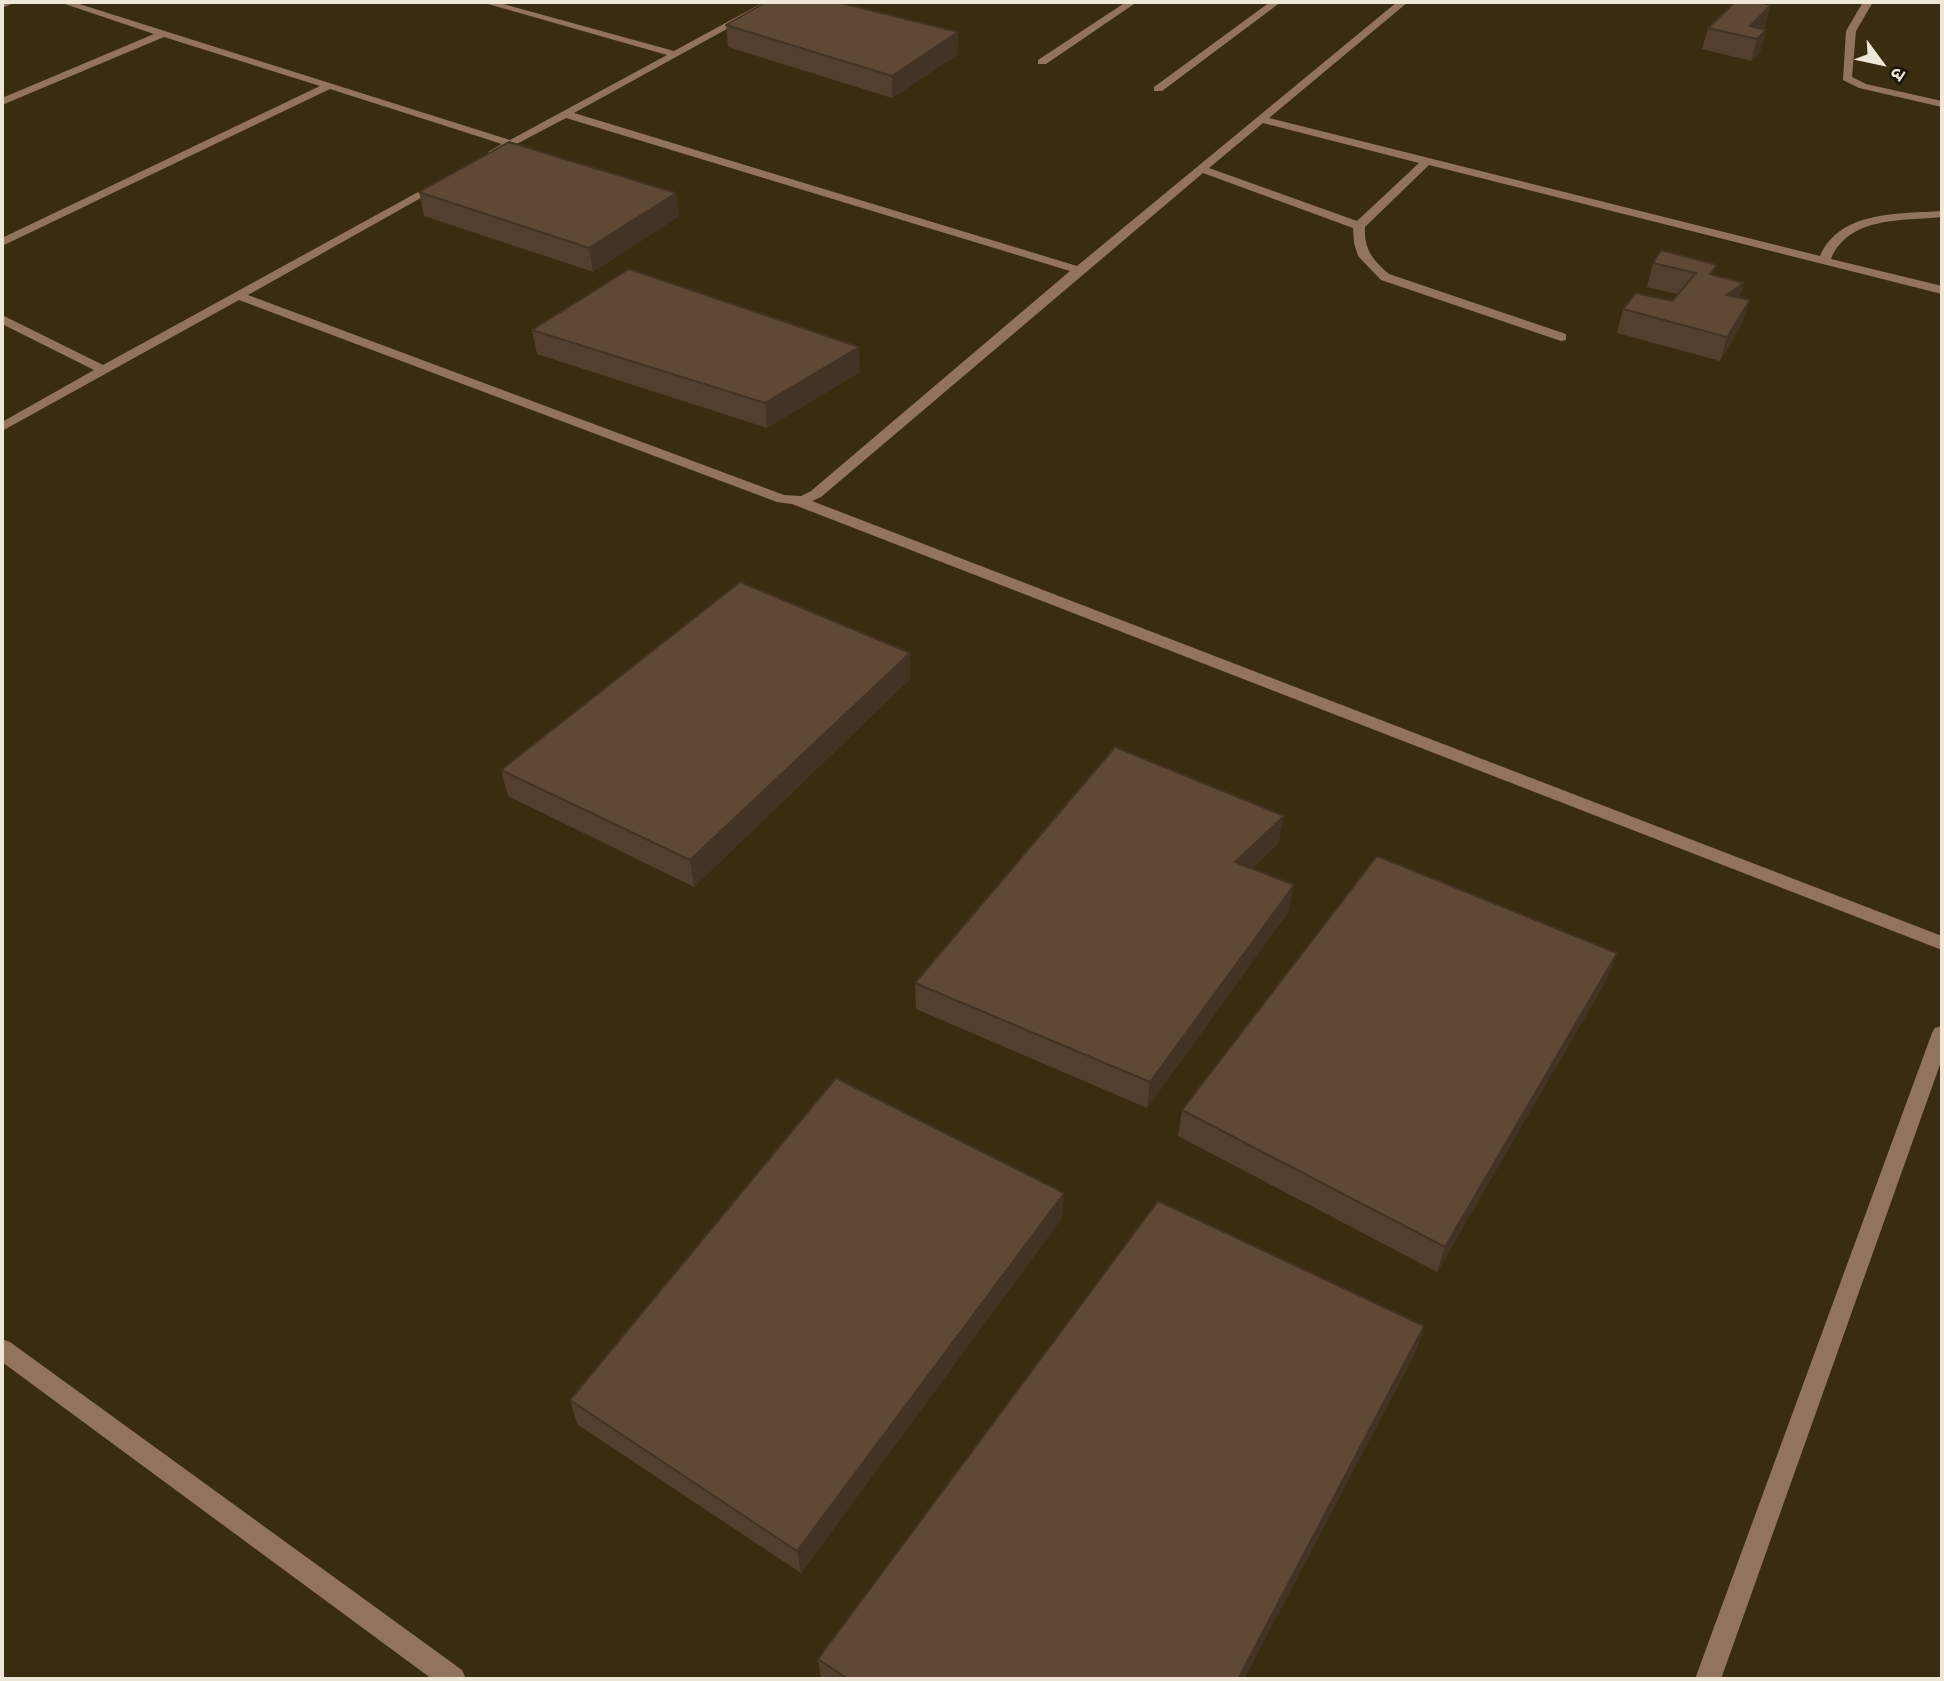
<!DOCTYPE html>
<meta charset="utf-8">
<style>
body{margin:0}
#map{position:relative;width:1944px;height:1681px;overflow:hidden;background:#392c11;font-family:"DejaVu Sans","Noto Sans Devanagari",sans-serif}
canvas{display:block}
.frame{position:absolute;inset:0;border:4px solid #eee6d6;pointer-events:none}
.north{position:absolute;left:1846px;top:28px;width:70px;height:70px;-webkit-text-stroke:5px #1b150a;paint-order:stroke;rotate:123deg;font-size:19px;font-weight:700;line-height:28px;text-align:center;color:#eee6d6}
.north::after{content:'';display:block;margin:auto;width:24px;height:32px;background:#eee6d6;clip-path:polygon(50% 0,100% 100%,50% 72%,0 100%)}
</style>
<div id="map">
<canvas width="1944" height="1681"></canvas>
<div class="frame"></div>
<div class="north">उ</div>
</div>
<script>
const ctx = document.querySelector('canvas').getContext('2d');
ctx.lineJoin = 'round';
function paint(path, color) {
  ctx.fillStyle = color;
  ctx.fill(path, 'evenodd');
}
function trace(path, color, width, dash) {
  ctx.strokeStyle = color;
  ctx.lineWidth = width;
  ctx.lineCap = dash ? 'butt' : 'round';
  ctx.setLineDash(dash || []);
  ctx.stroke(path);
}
paint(new Path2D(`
 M 2,2 L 16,2 L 2,8 Z
 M 59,2 L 73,2 L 510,140 L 667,55 L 481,2 L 496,2 L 674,51 L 764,2 L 776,2 L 574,113 L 1077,266 L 1397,2 L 1408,2 L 1269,118 L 1820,256 C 1840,210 1900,214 1942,211 L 1942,217 C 1903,221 1849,216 1831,259 L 1942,286 L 1942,294 L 1429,165 L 1365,227 C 1364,250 1373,260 1389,274 L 1566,334 L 1566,340 L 1561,341 L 1381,280 L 1358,256 L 1354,243 L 1353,228 L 1203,173 L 821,497 L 812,501 L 1942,936 L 1942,950 L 792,504 L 777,502 L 239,300 L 2,431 L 2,422 L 94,370 L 2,324 L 2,315 L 103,365 L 440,180 L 446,183 L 444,185 L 248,295 L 784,495 L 801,496 L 811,491 L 1070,271 L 566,118 L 492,157 L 488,156 L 488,152 L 502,144 L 330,89 L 2,246 L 2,238 L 320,86 L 164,37 L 2,105 L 2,98 L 154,34 ZM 1263,123 L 1419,163 L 1357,221 L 1209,168 Z
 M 1126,2 L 1137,2 L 1046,64 L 1038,64 L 1038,60 Z
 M 1270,2 L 1281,2 L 1162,91 L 1154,91 L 1154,87 Z
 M 1863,2 L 1873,2 L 1856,31 L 1852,77 L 1866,84 L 1942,101 L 1942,107 L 1859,88 L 1843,80 L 1846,31 Z
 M 1942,1026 L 1942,1059 L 1721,1679 L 1695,1679 L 1932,1033 L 1935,1028 Z
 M 2,1339 L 10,1342 L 462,1670 L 466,1679 L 432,1679 L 2,1362 Z`), '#92745c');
paint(new Path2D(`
 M 726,25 L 958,54 L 892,98 L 728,47 Z
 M 1765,26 L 1762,29 L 1766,30 L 1760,52 L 1751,61 L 1702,49 L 1708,28 Z
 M 419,192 L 679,216 L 593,272 L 424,216 Z
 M 1653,263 L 1714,275 L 1744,283 L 1739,298 L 1742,324 L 1720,361 L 1617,333 L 1623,309 L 1672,301 L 1677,294 L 1647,287 Z
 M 532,330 L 860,372 L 767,428 L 537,354 Z
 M 910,653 L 910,679 L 694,887 L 508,796 L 501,770 Z
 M 1279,842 L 1252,869 L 1289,911 L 1147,1108 L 916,1009 L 915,983 Z
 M 1607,979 L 1437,1272 L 1178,1136 L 1182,1110 Z
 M 1062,1218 L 801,1573 L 577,1424 L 570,1400 Z
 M 1424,1326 L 1416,1351 L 1244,1679 L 821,1679 L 818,1659 Z`), '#533f2d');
paint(new Path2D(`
 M 1771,5 L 1765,26 L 1753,38 L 1750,26 Z
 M 1766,30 L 1760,52 L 1751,61 L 1757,39 Z
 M 958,32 L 958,54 L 892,98 L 892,76 Z
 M 676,193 L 679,216 L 593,272 L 589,248 Z
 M 1744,283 L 1736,307 L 1726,295 Z
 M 1750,300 L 1742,324 L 1720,361 L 1727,337 Z
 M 859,347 L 860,372 L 767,428 L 765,403 Z
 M 910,653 L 910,679 L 694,887 L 690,860 Z
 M 1284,816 L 1279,842 L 1232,889 L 1235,862 Z
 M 1294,885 L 1289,911 L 1147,1108 L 1150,1082 Z
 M 1617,953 L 1607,979 L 1437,1272 L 1445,1247 Z
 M 1064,1193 L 1062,1218 L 801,1573 L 797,1551 Z
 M 1424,1326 L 1416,1351 L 1244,1679 L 1238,1679 Z`), '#433324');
const building = new Path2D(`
 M 766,2 L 837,2 L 958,32 L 892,76 L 726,25 Z
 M 1735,2 L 1757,2 L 1771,5 L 1750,26 L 1766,30 L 1757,39 L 1708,28 Z
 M 509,142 L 676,193 L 589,248 L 419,192 Z
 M 1661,250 L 1717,265 L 1710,274 L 1744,283 L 1726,295 L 1750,300 L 1727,337 L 1623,309 L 1636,293 L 1672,301 L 1696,273 L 1653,263 Z
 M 629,269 L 859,347 L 765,403 L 532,330 Z
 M 740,582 L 910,653 L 690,860 L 501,770 Z
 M 1115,747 L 1284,816 L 1235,862 L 1294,885 L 1150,1082 L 915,983 Z
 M 1377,856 L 1617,953 L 1445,1247 L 1182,1110 Z
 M 836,1078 L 1064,1193 L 797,1551 L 570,1400 Z
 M 1158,1201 L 1424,1326 L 1238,1679 L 848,1679 L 818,1659 Z`);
paint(building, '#604934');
trace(building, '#433324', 2);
</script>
